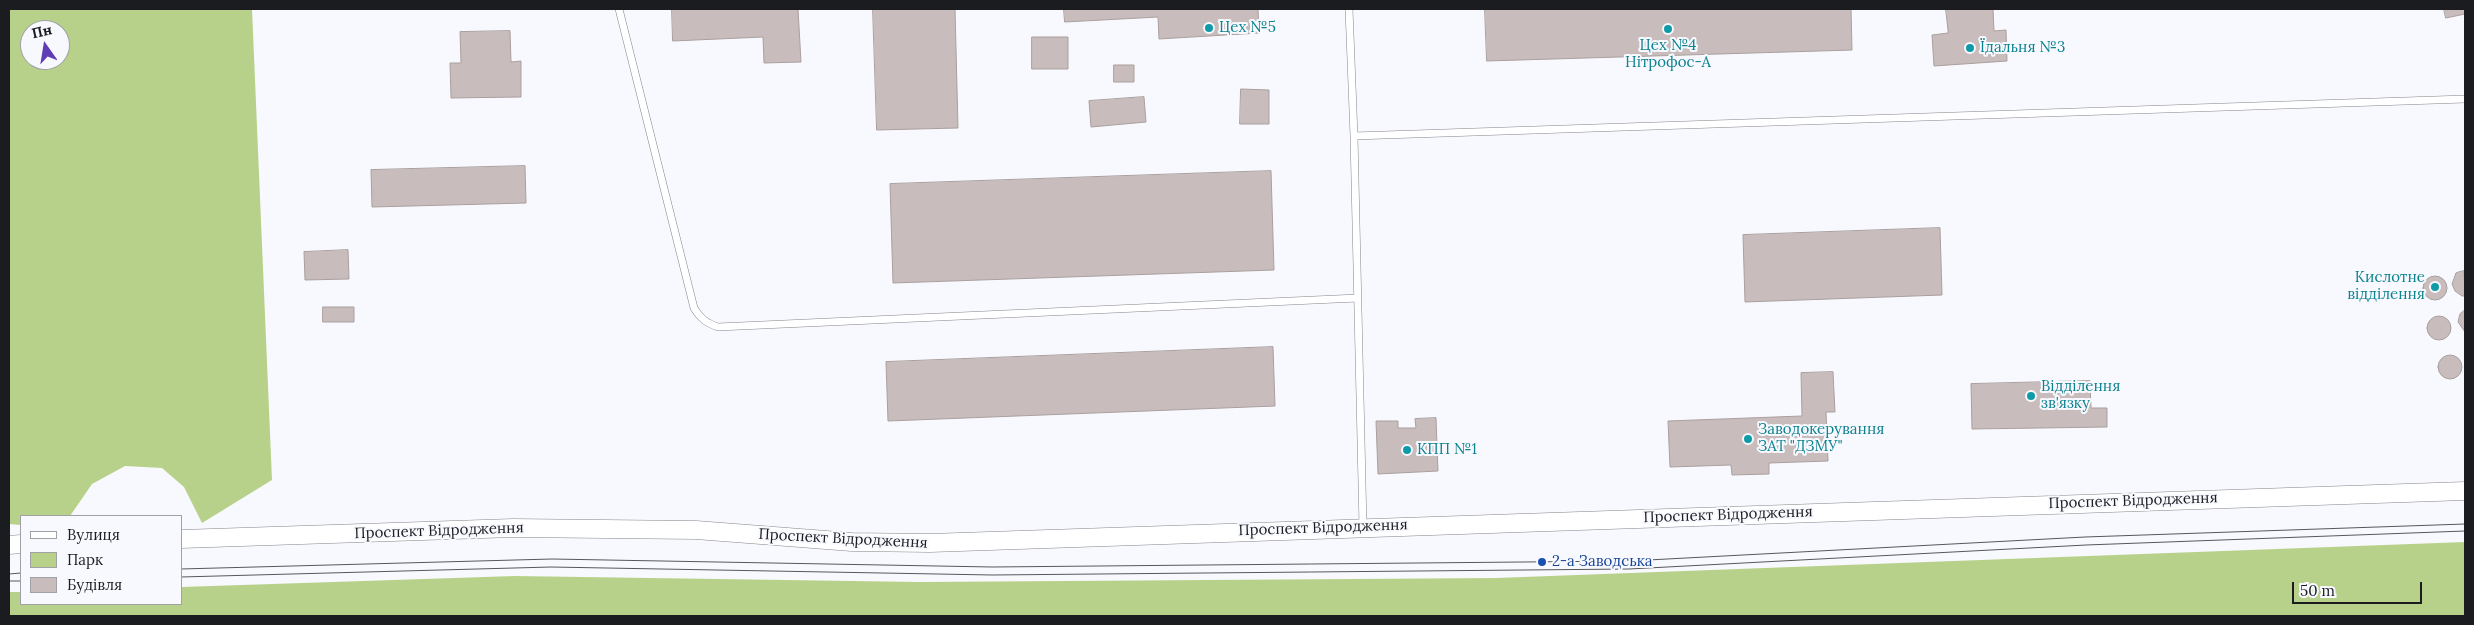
<!DOCTYPE html>
<meta charset="utf-8">
<style>
body{margin:0}
#map{position:relative;width:2474px;height:625px;overflow:hidden;background:#f8f9fe;font-family:Lora,serif}
canvas{display:block}
.frame{position:absolute;inset:0;border:10px solid #1b1c1f;pointer-events:none}
.legend{position:absolute;left:20px;top:515px;width:162px;height:90px;box-sizing:border-box;background:#f8f9fe;border:1px solid #a0a1a5;margin:0;padding:6px 9px;list-style:none;font-size:15px;color:#1b1c1f}
.legend li{display:flex;align-items:center;gap:10px;height:25px}
.legend b{width:25px;border:1px solid #a0a1a5}
.north{position:absolute;left:20px;top:20px;width:50px;height:50px;box-sizing:border-box;background:#f8f9fe;border:1px solid #a0a1a5;border-radius:50%;rotate:347deg;font-size:14px;font-weight:700;line-height:20px;text-align:center;color:#1b1c1f}
.north::after{content:'';display:block;margin:auto;width:18px;height:22px;background:#613db5;clip-path:polygon(50% 0,100% 100%,50% 72%,0 100%)}
.scale{position:absolute;left:2292px;top:582px;width:130px;height:22px;box-sizing:border-box;border:2px solid #1b1c1f;border-top:0;padding-left:6px;font-size:15px;line-height:18px;white-space:nowrap;color:#1b1c1f;-webkit-text-stroke:4px #f8f9fe;paint-order:stroke}
</style>
<div id="map">
<canvas width="2474" height="625"></canvas>
<div class="frame"></div>
<ul class="legend">
<li><b style="height:6px;background:#fff"></b>Вулиця</li>
<li><b style="height:14px;background:#b8d18a"></b>Парк</li>
<li><b style="height:14px;background:#c8bdbc"></b>Будівля</li>
</ul>
<div class="north">Пн</div>
<div class="scale">50 m</div>
</div>
<script>
const ctx = document.querySelector('canvas').getContext('2d');
ctx.lineJoin = 'round';
function paint(path, color) {
  ctx.fillStyle = color;
  ctx.fill(path, 'evenodd');
}
function trace(path, color, width, dash) {
  ctx.strokeStyle = color;
  ctx.lineWidth = width;
  ctx.lineCap = dash ? 'butt' : 'round';
  ctx.setLineDash(dash || []);
  ctx.stroke(path);
}
function label(font, color, halo, rows, align = 'center') {
  ctx.font = font + ' Lora,serif';
  ctx.lineWidth = 4;
  ctx.setLineDash([]);
  ctx.textBaseline = 'middle';
  ctx.strokeStyle = halo;
  ctx.fillStyle = color;
  for (const [text, x, y, turn = 0] of rows) {
    ctx.save();
    ctx.translate(x, y);
    ctx.rotate((+turn || 0) * Math.PI / 180);
    ctx.textAlign = isNaN(turn) ? turn : align;
    if (halo) ctx.strokeText(text, 0, 0);
    ctx.fillText(text, 0, 0);
    ctx.restore();
  }
}
paint(new Path2D(`
 M 9,9 L 252,9 L 272,480 L 202,523 L 184,487 L 162,468 L 125,466 L 92,484 L 70,516 L 21,516 L 21,525 L 9,524 ZM 30,30 L 60,30 L 60,60 L 30,60 Z
 M 2465,542 L 2465,616 L 9,616 L 9,592 L 21,592 L 21,604 L 181,604 L 181,587 L 515,576 L 920,582 L 1496,578 Z`), '#b8d18a');
const building = new Path2D(`
 M 672,9 L 798,9 L 801,62 L 764,63 L 763,37 L 673,41 Z
 M 873,9 L 955,9 L 958,128 L 877,130 Z
 M 1064,9 L 1258,9 L 1259,33 L 1159,39 L 1158,17 L 1065,22 Z
 M 1485,9 L 1851,9 L 1852,50 L 1487,61 Z
 M 1946,9 L 1993,9 L 1994,31 L 2006,30 L 2007,61 L 1934,66 L 1932,35 L 1948,33 Z
 M 2444,9 L 2465,9 L 2465,14 L 2446,18 Z
 M 510,31 L 511,62 L 521,61 L 521,97 L 451,98 L 450,63 L 461,63 L 460,32 Z
 M 1032,37 L 1068,37 L 1068,69 L 1032,69 Z
 M 1114,65 L 1134,65 L 1134,82 L 1114,82 Z
 M 1241,89 L 1269,90 L 1269,124 L 1240,124 Z
 M 1144,97 L 1146,122 L 1091,127 L 1089,101 Z
 M 525,166 L 526,203 L 372,207 L 371,170 Z
 M 1271,171 L 1274,270 L 893,283 L 890,184 Z
 M 1940,228 L 1942,295 L 1745,302 L 1743,235 Z
 M 348,250 L 349,279 L 305,280 L 304,252 Z
 M 2464,271 L 2465,296 L 2462,296 L 2455,291 L 2452,284 L 2456,273 Z
 M2423 288a12 12 0 1 1 24 0a12 12 0 1 1-24 0Z
 M 323,307 L 354,307 L 354,322 L 323,322 Z
 M 2465,310 L 2465,332 L 2458,322 L 2460,314 Z
 M2427 328a12 12 0 1 1 24 0a12 12 0 1 1-24 0Z
 M 1273,347 L 1275,406 L 888,421 L 886,362 Z
 M2438 367a12 12 0 1 1 24 0a12 12 0 1 1-24 0Z
 M 1833,372 L 1835,412 L 1826,412 L 1828,461 L 1769,463 L 1769,474 L 1732,475 L 1731,465 L 1670,467 L 1668,421 L 1802,416 L 1801,373 Z
 M 2090,381 L 2091,408 L 2107,408 L 2107,427 L 1972,429 L 1971,384 Z
 M 1436,418 L 1438,471 L 1378,474 L 1376,421 L 1398,421 L 1398,428 L 1416,428 L 1415,419 Z`);
paint(building, '#c8bdbc');
trace(building, '#a99f9e', 1);
const service = new Path2D(`
 M 619,9 L 694,308 C 700,318 706,323 718,327 L 1358,298
 M 1349,9 L 1354,136 L 1363,527
 M 1354,136 L 2465,99`);
const tertiary = new Path2D(`
 M 181,539 L 513,528 L 696,530 L 852,542 L 930,543 L 2465,491
 M 9,545 L 21,544`);
trace(service, '#85858d', 8);
trace(tertiary, '#85858d', 19);
trace(service, '#fff', 7);
trace(tertiary, '#fff', 18);
trace(new Path2D(`
 M 181,569 L 552,559 L 992,567 L 1629,561 L 2085,537 L 2465,524
 M 9,574 L 21,573
 M 181,577 L 551,567 L 992,575 L 1629,569 L 2086,545 L 2465,531
 M 9,581 L 21,581`), '#56575a', 1);
for (const [x, y, r, color] of [
 [1209,28,5,"#0f9aa8"],
 [1668,29,5,"#0f9aa8"],
 [1970,48,5,"#0f9aa8"],
 [2435,287,5,"#0f9aa8"],
 [2031,396,5,"#0f9aa8"],
 [1748,439,5,"#0f9aa8"],
 [1407,450,5,"#0f9aa8"],
 [1542,562,5,"#1a4fb4"]
]) {
  const dot = new Path2D();
  dot.arc(x, y, r, 0, 2 * Math.PI);
  ctx.fillStyle = color;
  ctx.fill(dot);
  trace(dot, '#f8f9fe', 2);
}
label('15px', '#0d838f', '#f8f9fe', [
 ["Цех №5",1219,28],
 ["Цех №4",1668,46,"center"],
 ["Нітрофос-А",1668,63,"center"],
 ["Їдальня №3",1980,48],
 ["Кислотне",2425,278,"right"],
 ["відділення",2425,295,"right"],
 ["Відділення",2041,387],
 ["зв'язку",2041,404],
 ["Заводокерування",1758,430],
 ["ЗАТ \"ДЗМУ\"",1758,447],
 ["КПП №1",1417,450]
], 'left');
label('15px', '#1b1c1f', '#f8f9fe', [
 ["Проспект Відродження",2133,501,-2],
 ["Проспект Відродження",1728,515,-2],
 ["Проспект Відродження",1323,528,-2],
 ["Проспект Відродження",439,531,-2],
 ["Проспект Відродження",843,539,3]
]);
label('15px', '#164399', '#f8f9fe', [
 ["2-а Заводська",1552,562]
], 'left');
</script>
